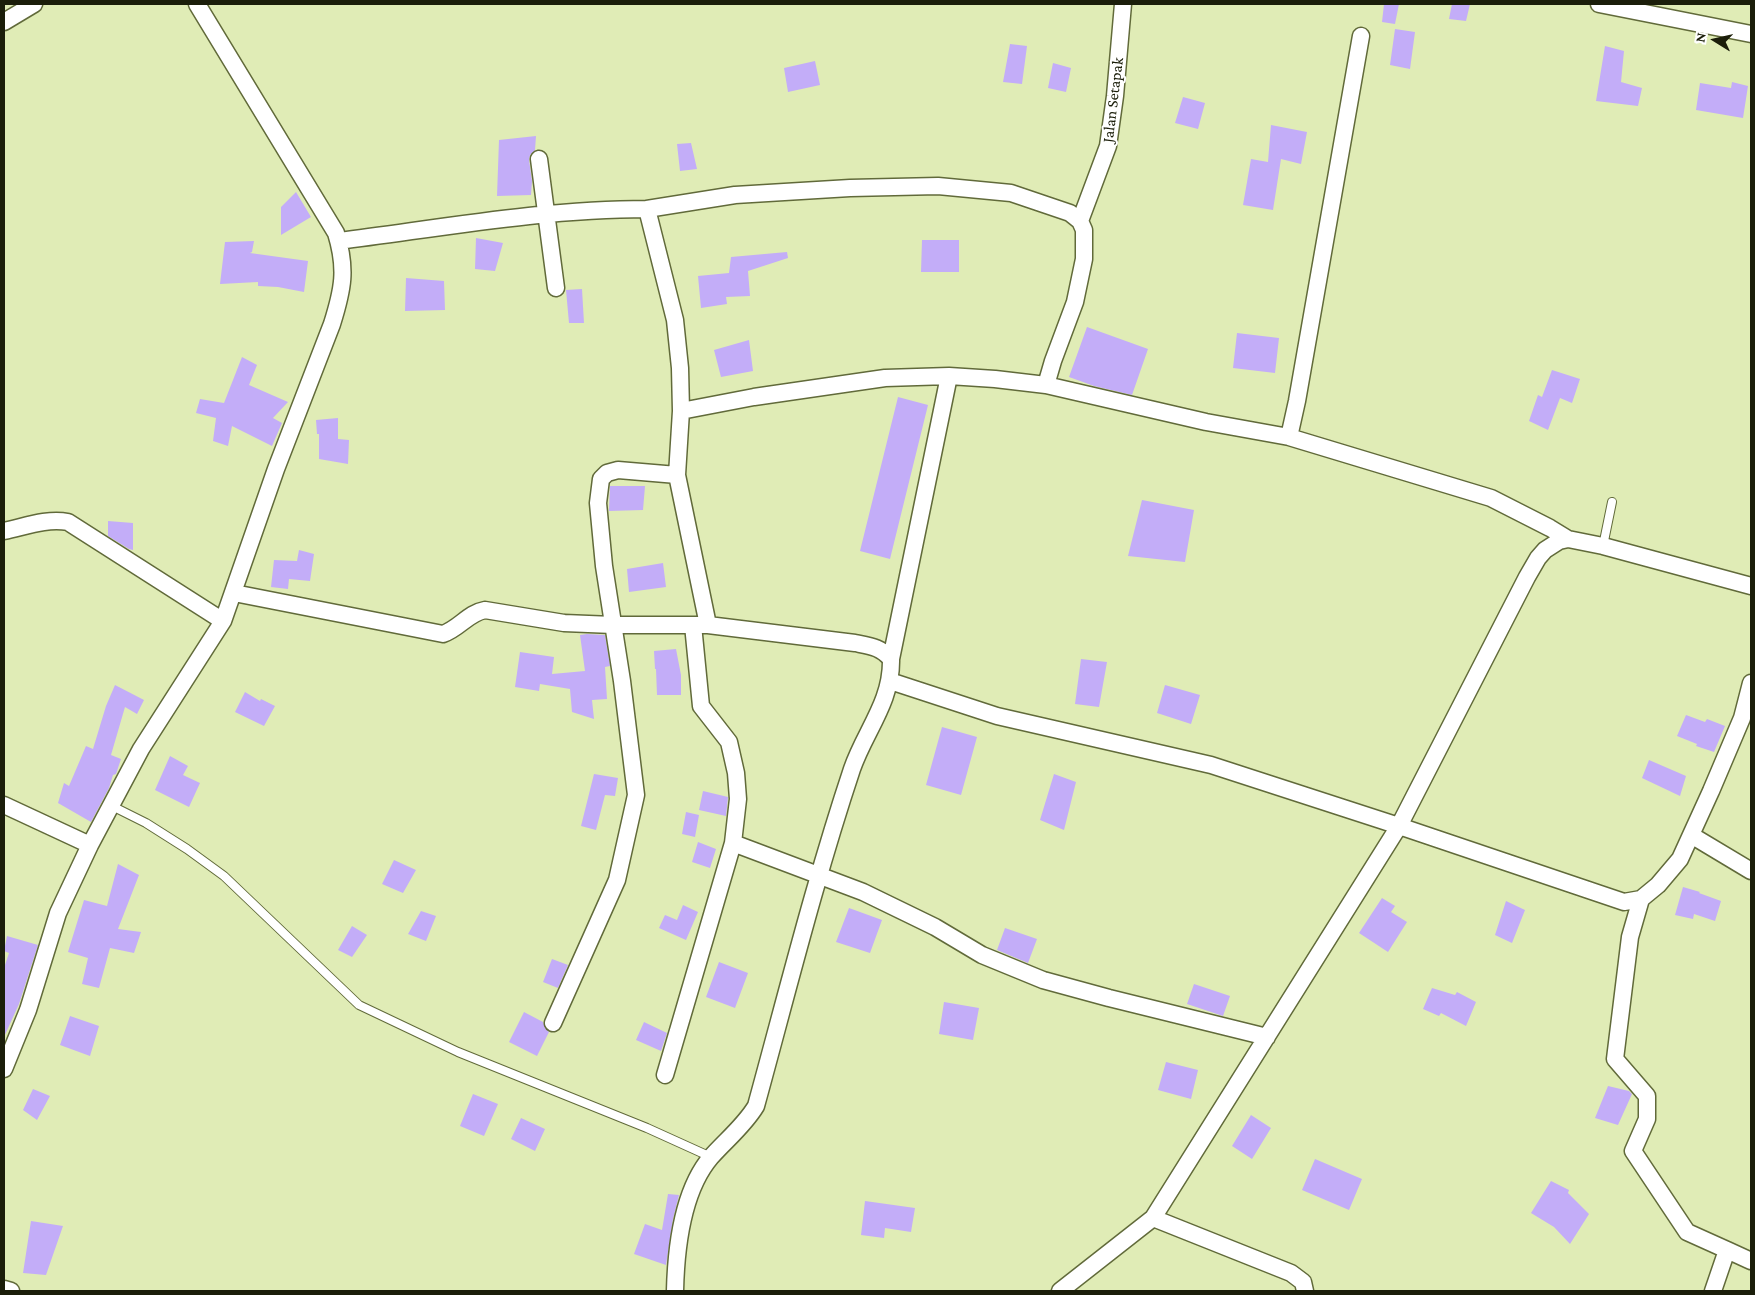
<!DOCTYPE html>
<style>
body{margin:0}
#map{position:relative;width:1755px;height:1295px;overflow:hidden;background:#e0ecb6;font-family:"Crimson Pro",serif}
canvas{display:block}
.frame{position:absolute;inset:0;border:5px solid #1b1e0a;pointer-events:none}
.north{position:absolute;left:1690px;top:15px;width:50px;height:50px;-webkit-text-stroke:4px #fff;paint-order:stroke;rotate:280deg;font-size:14px;font-weight:700;line-height:20px;text-align:center;color:#1b1e0a}
.north::after{content:'';display:block;margin:auto;width:18px;height:22px;background:#1b1e0a;clip-path:polygon(50% 0,100% 100%,50% 72%,0 100%)}
</style>
<div id="map">
<canvas width="1755" height="1295"></canvas>
<div class="frame"></div>
<div class="north">N</div>
</div>
<script>
const ctx = document.querySelector('canvas').getContext('2d');
ctx.lineJoin = 'round';
function paint(path, color) {
  ctx.fillStyle = color;
  ctx.fill(path, 'evenodd');
}
function trace(path, color, width, dash) {
  ctx.strokeStyle = color;
  ctx.lineWidth = width;
  ctx.lineCap = dash ? 'butt' : 'round';
  ctx.setLineDash(dash || []);
  ctx.stroke(path);
}
function label(font, color, halo, rows, align = 'center') {
  ctx.font = font + ' "Crimson Pro",serif';
  ctx.lineWidth = 4;
  ctx.setLineDash([]);
  ctx.textBaseline = 'middle';
  ctx.strokeStyle = halo;
  ctx.fillStyle = color;
  for (const [text, x, y, turn = 0] of rows) {
    ctx.save();
    ctx.translate(x, y);
    ctx.rotate((+turn || 0) * Math.PI / 180);
    ctx.textAlign = isNaN(turn) ? turn : align;
    if (halo) ctx.strokeText(text, 0, 0);
    ctx.fillText(text, 0, 0);
    ctx.restore();
  }
}
paint(new Path2D(`
 M 1384,4 L 1399,4 L 1395,24 L 1382,22 Z
 M 1452,4 L 1470,4 L 1466,21 L 1449,19 Z
 M 1395,29 L 1415,32 L 1410,69 L 1390,65 Z
 M 1010,44 L 1027,46 L 1022,84 L 1003,82 Z
 M 1605,46 L 1624,51 L 1621,82 L 1642,88 L 1638,106 L 1596,101 Z
 M 815,61 L 820,85 L 788,92 L 784,68 Z
 M 1053,63 L 1071,68 L 1066,92 L 1048,88 Z
 M 1732,82 L 1748,86 L 1743,118 L 1696,110 L 1700,83 L 1731,88 Z
 M 1183,97 L 1205,103 L 1198,129 L 1175,123 Z
 M 1271,125 L 1307,132 L 1301,164 L 1281,159 L 1273,210 L 1243,205 L 1251,159 L 1268,162 Z
 M 536,136 L 535,150 L 530,155 L 529,160 L 532,181 L 531,195 L 497,196 L 499,140 Z
 M 691,143 L 697,169 L 680,171 L 677,144 Z
 M 296,192 L 311,217 L 281,235 L 281,207 Z
 M 476,238 L 503,243 L 495,271 L 475,269 Z
 M 922,240 L 959,240 L 959,272 L 921,272 Z
 M 254,241 L 252,252 L 250,253 L 308,261 L 304,292 L 278,287 L 258,286 L 258,282 L 220,284 L 225,242 Z
 M 787,252 L 788,258 L 748,271 L 750,296 L 726,297 L 727,304 L 701,308 L 698,276 L 729,273 L 731,257 Z
 M 406,278 L 444,281 L 445,310 L 405,311 Z
 M 582,289 L 584,323 L 569,323 L 566,290 Z
 M 1087,327 L 1148,349 L 1132,395 L 1094,386 L 1069,377 Z
 M 1237,333 L 1279,338 L 1275,373 L 1233,368 Z
 M 749,340 L 753,371 L 721,377 L 714,350 Z
 M 242,357 L 257,365 L 249,385 L 288,402 L 273,418 L 282,423 L 272,446 L 232,426 L 228,446 L 213,441 L 216,418 L 196,413 L 200,399 L 224,403 Z
 M 1552,370 L 1580,379 L 1572,403 L 1560,398 L 1548,430 L 1529,421 L 1538,395 L 1542,397 Z
 M 898,397 L 928,405 L 890,559 L 860,551 Z
 M 338,418 L 338,439 L 349,440 L 348,464 L 319,459 L 319,434 L 317,434 L 316,420 Z
 M 610,486 L 645,486 L 643,510 L 609,511 Z
 M 1142,500 L 1194,510 L 1185,562 L 1128,556 Z
 M 108,521 L 133,523 L 133,550 L 129,549 L 108,536 Z
 M 299,550 L 314,554 L 310,581 L 289,579 L 288,589 L 271,587 L 274,560 L 297,561 Z
 M 663,563 L 666,587 L 629,592 L 627,569 Z
 M 587,634 L 605,635 L 610,666 L 605,667 L 607,699 L 592,700 L 594,719 L 572,712 L 570,689 L 540,684 L 539,691 L 515,687 L 520,652 L 554,657 L 552,674 L 585,671 L 580,635 Z
 M 676,649 L 681,675 L 681,695 L 657,695 L 656,669 L 655,669 L 654,651 Z
 M 1081,659 L 1107,662 L 1099,707 L 1075,704 Z
 M 115,685 L 144,700 L 137,714 L 125,707 L 111,755 L 121,759 L 116,774 L 113,775 L 109,788 L 91,822 L 58,803 L 64,783 L 69,786 L 86,746 L 93,749 L 106,706 Z
 M 1165,685 L 1200,695 L 1191,724 L 1157,713 Z
 M 245,692 L 260,701 L 261,699 L 275,706 L 264,726 L 235,712 Z
 M 1686,715 L 1705,722 L 1707,719 L 1725,726 L 1714,752 L 1696,746 L 1697,744 L 1677,736 Z
 M 942,727 L 977,737 L 961,795 L 926,785 Z
 M 170,756 L 188,766 L 183,775 L 200,783 L 189,807 L 155,790 Z
 M 1649,760 L 1686,776 L 1680,796 L 1642,778 Z
 M 594,774 L 618,778 L 615,796 L 605,795 L 596,830 L 581,826 Z
 M 1054,774 L 1076,782 L 1064,830 L 1040,820 Z
 M 703,791 L 728,797 L 726,816 L 699,810 Z
 M 686,812 L 699,815 L 695,837 L 682,834 Z
 M 698,842 L 716,849 L 710,868 L 692,862 Z
 M 394,860 L 416,870 L 403,893 L 382,884 Z
 M 118,864 L 139,875 L 118,929 L 141,932 L 134,953 L 110,948 L 99,988 L 82,984 L 88,958 L 68,952 L 84,900 L 107,906 Z
 M 1683,887 L 1700,892 L 1699,893 L 1721,901 L 1715,921 L 1694,914 L 1693,919 L 1675,915 Z
 M 1382,898 L 1395,906 L 1391,912 L 1407,922 L 1388,952 L 1359,933 Z
 M 1506,901 L 1525,910 L 1512,943 L 1495,935 Z
 M 683,905 L 698,912 L 686,940 L 659,928 L 665,915 L 677,920 Z
 M 849,908 L 882,920 L 870,953 L 836,942 Z
 M 421,911 L 436,916 L 426,941 L 408,934 Z
 M 352,926 L 367,935 L 352,957 L 338,950 Z
 M 1005,928 L 1037,939 L 1028,963 L 997,950 Z
 M 7,936 L 38,945 L 19,1004 L 4,1037 L 4,968 L 9,953 L 4,951 Z
 M 552,959 L 568,965 L 558,988 L 543,982 Z
 M 719,962 L 748,973 L 735,1008 L 706,997 Z
 M 1194,984 L 1230,996 L 1223,1016 L 1187,1004 Z
 M 1432,988 L 1455,995 L 1457,992 L 1476,1002 L 1466,1026 L 1441,1013 L 1439,1016 L 1423,1009 Z
 M 944,1002 L 979,1008 L 973,1040 L 939,1034 Z
 M 524,1012 L 543,1022 L 545,1028 L 549,1032 L 537,1056 L 509,1042 Z
 M 70,1016 L 99,1026 L 90,1056 L 60,1045 Z
 M 644,1022 L 667,1033 L 661,1051 L 636,1040 Z
 M 1166,1062 L 1198,1070 L 1191,1099 L 1158,1090 Z
 M 1608,1086 L 1629,1091 L 1632,1094 L 1618,1125 L 1595,1118 Z
 M 33,1089 L 50,1096 L 37,1120 L 23,1110 Z
 M 473,1094 L 498,1104 L 484,1136 L 460,1126 Z
 M 1251,1115 L 1271,1128 L 1252,1159 L 1232,1146 Z
 M 521,1118 L 545,1129 L 535,1151 L 511,1139 Z
 M 1315,1159 L 1362,1179 L 1349,1210 L 1302,1190 Z
 M 1551,1181 L 1569,1190 L 1568,1193 L 1589,1214 L 1570,1244 L 1554,1227 L 1531,1213 Z
 M 668,1194 L 679,1195 L 673,1219 L 666,1265 L 634,1254 L 645,1224 L 662,1230 Z
 M 865,1201 L 915,1208 L 911,1232 L 885,1228 L 884,1238 L 861,1235 Z
 M 31,1221 L 63,1226 L 46,1275 L 23,1273 Z`), '#c3adf8');
const lane = new Path2D(`
 M 1603,546 L 1612,502
 M 110,805 L 146,823 L 187,849 L 224,876 L 359,1005 L 458,1052 L 647,1128 L 711,1157`);
const street = new Path2D(`
 M 1599,4 L 1751,34
 M 4,22 L 34,4
 M 539,159 L 556,288
 M 647,209 L 735,195 L 850,188 L 938,186 L 1011,193 L 1070,213 L 1080,221 L 1084,230 L 1084,259 L 1075,302 L 1053,361 L 1046,385 L 995,379 L 949,376 L 885,378 L 754,397 L 681,411
 M 1080,221 L 1108,146 L 1115,96 L 1123,4
 M 339,241 C 441,228 544,209 647,209 L 675,320 L 680,368 L 681,411 L 677,475 L 708,625
 M 1046,385 L 1206,422 L 1289,437 L 1297,401 L 1361,36
 M 1289,437 L 1491,498 L 1550,528 L 1568,539
 M 4,531 C 24,527 46,518 68,522 L 223,621
 M 234,593 L 443,634 C 460,628 468,613 485,610 L 564,623 L 613,625 L 708,625 L 855,643 C 870,646 881,647 891,659 C 892,702 865,731 852,769 C 815,880 787,993 756,1106 C 744,1126 726,1140 711,1157 C 682,1191 676,1248 675,1291
 M 891,659 L 949,376
 M 890,681 L 997,716 L 1211,765 L 1399,826 L 1527,577 L 1538,558 L 1545,550 L 1559,541 L 1568,539 L 1603,546 L 1751,586
 M 4,805 L 90,845
 M 1691,835 L 1751,871
 M 733,843 L 863,892 L 935,927 L 982,955 L 1043,980 L 1109,998 L 1267,1037
 M 1641,899 L 1630,937 L 1615,1059 L 1647,1096 L 1647,1119 L 1633,1151 L 1687,1232 L 1727,1250
 M 553,1023 L 617,880 L 636,795 L 622,681 L 604,566 L 598,503 L 601,479 L 607,473 L 618,470 L 677,475
 M 4,1069 L 28,1010 L 58,913 L 90,845 L 141,749 L 223,621 L 276,469 L 332,324 C 343,289 347,269 336,233 L 197,4
 M 665,1075 L 733,843 L 738,799 L 736,773 L 729,742 L 701,706 L 693,625
 M 1153,1218 L 1291,1273 L 1303,1282 L 1305,1291
 M 4,1289 L 11,1291
 M 1060,1291 L 1153,1218 L 1399,826 L 1624,902 L 1641,899 L 1658,885 L 1680,859 L 1711,791 L 1742,718 L 1751,683
 M 1713,1291 L 1727,1250 L 1751,1261`);
trace(lane, '#616a3a', 10);
trace(street, '#616a3a', 19);
trace(lane, '#fff', 8);
trace(street, '#fff', 16);
label('16px', '#1b1e0a', '#fff', [
 ["Jalan Setapak",1113,100,-83]
]);
</script>
